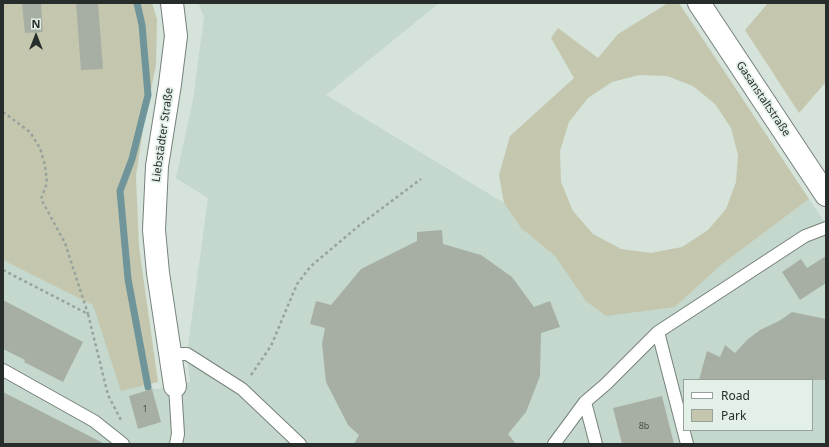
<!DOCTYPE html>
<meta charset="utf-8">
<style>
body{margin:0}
#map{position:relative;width:829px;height:447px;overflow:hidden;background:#d5e3db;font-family:"Noto Sans",sans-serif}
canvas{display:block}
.frame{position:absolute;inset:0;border:4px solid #272d2a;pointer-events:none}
.legend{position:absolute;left:683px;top:379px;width:130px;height:52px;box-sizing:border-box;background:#e2f0e8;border:1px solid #97a29c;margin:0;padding:5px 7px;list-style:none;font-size:12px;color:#272d2a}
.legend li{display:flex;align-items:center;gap:8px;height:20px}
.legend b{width:20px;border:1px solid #97a29c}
.north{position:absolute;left:16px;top:16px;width:40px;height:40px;-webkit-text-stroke:3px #e2f0e8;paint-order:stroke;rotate:0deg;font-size:11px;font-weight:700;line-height:16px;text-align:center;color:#272d2a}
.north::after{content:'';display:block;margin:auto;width:14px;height:18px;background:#272d2a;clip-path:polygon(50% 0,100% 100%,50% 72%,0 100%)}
</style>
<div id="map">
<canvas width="829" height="447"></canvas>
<div class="frame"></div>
<ul class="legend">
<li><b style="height:5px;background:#fff"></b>Road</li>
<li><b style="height:11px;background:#c4c7ad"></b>Park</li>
</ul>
<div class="north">N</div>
</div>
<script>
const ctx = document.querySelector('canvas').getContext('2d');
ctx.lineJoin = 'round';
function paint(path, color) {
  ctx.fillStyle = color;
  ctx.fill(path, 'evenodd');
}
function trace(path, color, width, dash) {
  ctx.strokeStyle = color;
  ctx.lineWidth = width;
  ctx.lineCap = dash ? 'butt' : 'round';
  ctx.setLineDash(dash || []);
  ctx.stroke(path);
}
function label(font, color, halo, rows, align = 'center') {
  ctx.font = font + ' "Noto Sans",sans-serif';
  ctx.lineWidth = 3.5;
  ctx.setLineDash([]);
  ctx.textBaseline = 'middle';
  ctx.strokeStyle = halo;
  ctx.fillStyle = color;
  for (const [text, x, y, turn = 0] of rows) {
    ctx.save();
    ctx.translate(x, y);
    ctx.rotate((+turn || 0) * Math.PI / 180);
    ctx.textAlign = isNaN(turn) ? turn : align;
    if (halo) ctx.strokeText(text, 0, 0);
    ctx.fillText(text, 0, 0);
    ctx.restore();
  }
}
paint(new Path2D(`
 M 3,3 L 120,256 L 143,386 L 157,389 L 190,382 L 187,354 L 208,198 L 176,178 L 193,100 L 204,17 L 198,3 L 439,3 L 326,95 L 504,203 L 521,228 L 555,256 L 675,307 L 721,265 L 809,199 L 826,224 L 826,444 L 3,444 ZM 684,380 L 812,380 L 812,430 L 684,430 Z`), '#c4d8cd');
paint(new Path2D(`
 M 3,3 L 152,3 L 157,19 L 156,65 L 144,123 L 136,176 L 139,247 L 158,382 L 121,391 L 93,305 L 3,260 Z
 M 668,3 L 679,3 L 809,199 L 721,265 L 675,307 L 606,316 L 586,301 L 555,256 L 521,228 L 504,203 L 499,175 L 510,136 L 574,78 L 551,38 L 558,28 L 598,58 L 618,34 ZM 639,75 L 667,76 L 693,86 L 715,104 L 731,128 L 738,155 L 736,182 L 726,209 L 708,230 L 682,247 L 651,253 L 621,249 L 593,234 L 573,211 L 561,182 L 560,151 L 569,122 L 588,98 L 612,82 Z
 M 768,3 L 826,3 L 826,82 L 799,113 L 745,30 Z`), '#c4c7ad');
trace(new Path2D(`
 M 137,3 L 142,25 L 148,95 L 132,159 L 120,191 L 128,279 L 148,387`), '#6f959b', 7);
paint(new Path2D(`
 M 22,3 L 41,3 L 43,32 L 25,33 Z
 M 76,3 L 98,3 L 103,69 L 81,70 Z
 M 442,230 L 443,244 L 481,255 L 512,277 L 534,307 L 550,301 L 560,327 L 541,333 L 540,376 L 526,412 L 508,434 L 516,444 L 354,444 L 359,435 L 348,425 L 326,382 L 322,344 L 325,328 L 310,324 L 316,301 L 331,305 L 361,269 L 417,241 L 417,232 Z
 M 826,256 L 826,283 L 800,300 L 782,272 L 801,259 L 807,268 Z
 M 3,300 L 83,342 L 63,382 L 24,362 L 25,360 L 3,349 Z
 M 792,312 L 826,319 L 826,380 L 699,380 L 707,351 L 720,357 L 725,345 L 735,353 L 748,339 L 760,330 L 779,321 Z
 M 152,389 L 161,422 L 138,429 L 129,396 Z
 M 3,392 L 105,444 L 3,444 Z
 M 662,396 L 674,444 L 622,444 L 613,408 Z`), '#a7afa4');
const lane = new Path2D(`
 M 658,332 L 687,444
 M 169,354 L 187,354 L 242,389 L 300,444
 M 3,370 L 94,421 L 123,444
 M 175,386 L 178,434 L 176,444
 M 554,444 L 585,402
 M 596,444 L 585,402 L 606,384 L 658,332 L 805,236 L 826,228`);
const street = new Path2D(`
 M 172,3 L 176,36 L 170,84 L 157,166 L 154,230 L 158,273 L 175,386
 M 699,3 L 826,195`);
trace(lane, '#76827b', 14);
trace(street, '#76827b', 24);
trace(new Path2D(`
 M 3,112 L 30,132 L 40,148 L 45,165 L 47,183 L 41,199 L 65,243 L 88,314
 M 3,270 L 88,314 L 108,395 L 121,420
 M 251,375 L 271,346 L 297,284 L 311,266 L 361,224 L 421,179`), '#98a39d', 2.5, [3, 3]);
trace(lane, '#fff', 12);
trace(street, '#fff', 22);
label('9px', '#474e48', null, [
 ["1",145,409],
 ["8b",644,426]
]);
label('11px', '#272d2a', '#e2f0e8', [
 ["Gasanstaltstraße",763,99,56],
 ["Liebstädter Straße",163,135,-82]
]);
</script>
